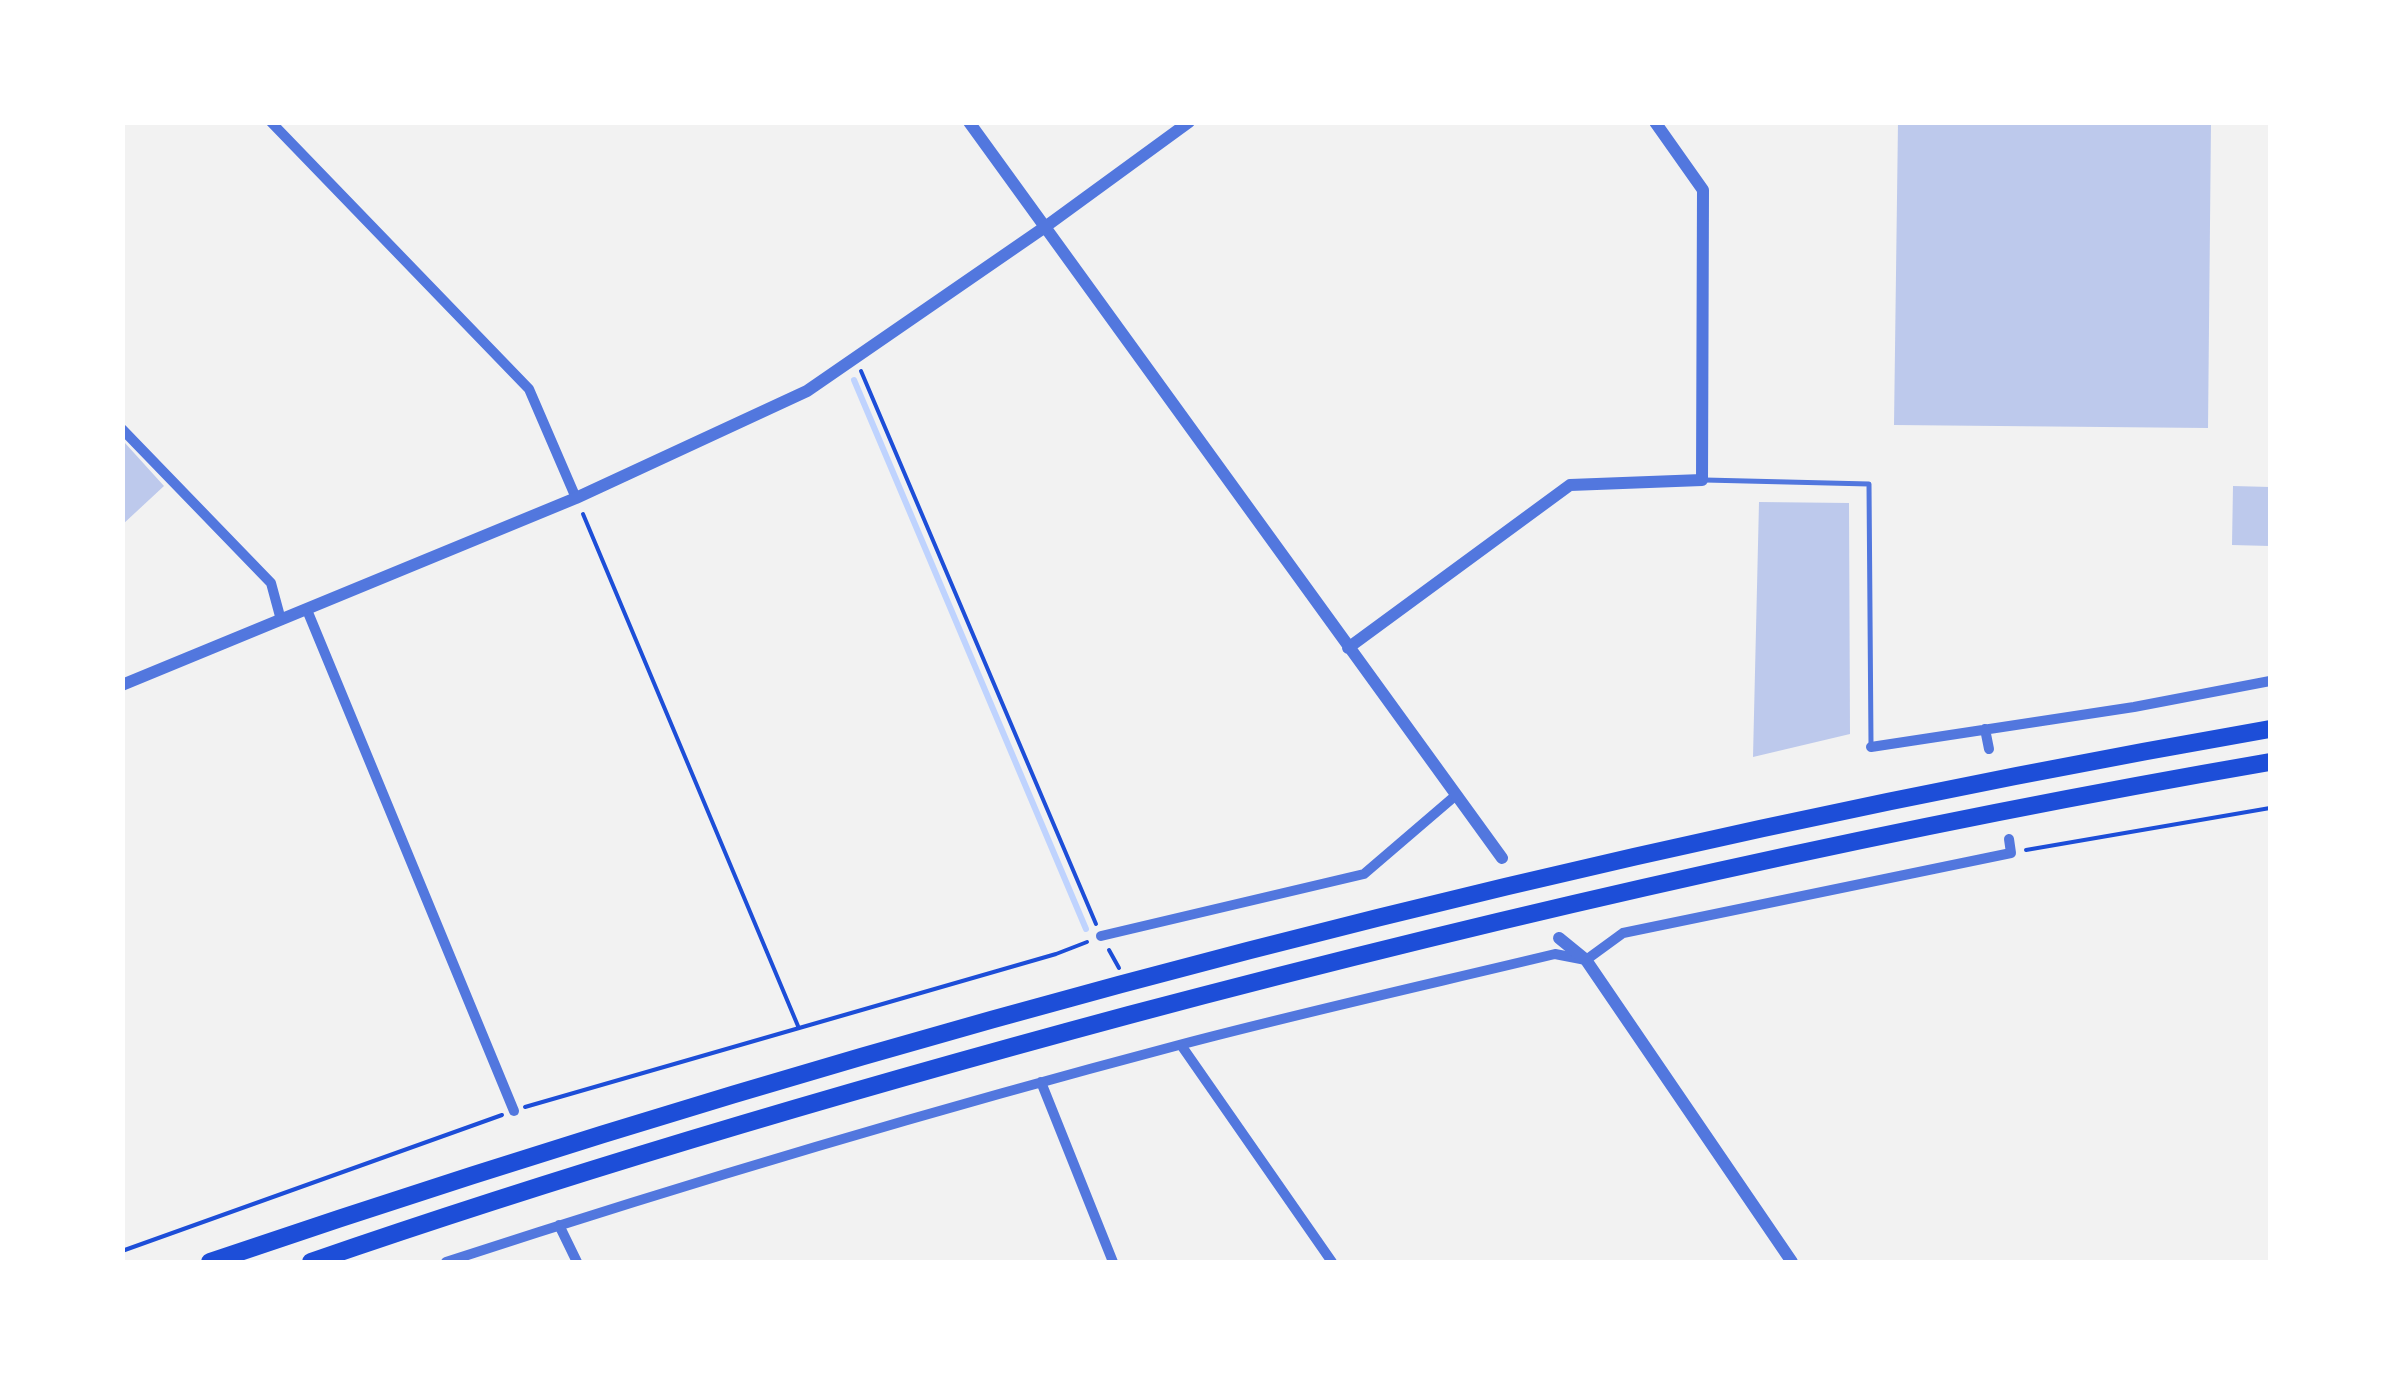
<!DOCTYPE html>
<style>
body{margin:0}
#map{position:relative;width:2393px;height:1385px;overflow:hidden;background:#f2f2f2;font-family:Poppins,sans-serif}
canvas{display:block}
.frame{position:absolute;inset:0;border:125px solid #fff;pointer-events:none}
</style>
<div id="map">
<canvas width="2393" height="1385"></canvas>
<div class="frame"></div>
</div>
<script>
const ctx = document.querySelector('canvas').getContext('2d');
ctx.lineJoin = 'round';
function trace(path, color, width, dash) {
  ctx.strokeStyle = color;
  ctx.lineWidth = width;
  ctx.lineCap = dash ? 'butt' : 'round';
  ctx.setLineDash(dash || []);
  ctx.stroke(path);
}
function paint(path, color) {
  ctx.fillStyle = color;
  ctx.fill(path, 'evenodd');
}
trace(new Path2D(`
 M 854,380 L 1086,929`), '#bfd3fe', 6);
paint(new Path2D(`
 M 1898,122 L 2211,122 L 2208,428 L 1894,425 Z
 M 125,443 L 164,486 L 122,525 L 122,446 Z
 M 2233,486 L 2270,487 L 2270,546 L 2232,545 Z
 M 1759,502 L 1849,503 L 1850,734 L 1753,757 Z`), '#bdc9ec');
trace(new Path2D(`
 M 861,371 L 1096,924
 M 583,514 L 798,1026
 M 2026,850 L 2270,808
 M 1109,950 L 1119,968
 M 525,1107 L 1056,954 L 1087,942
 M 122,1251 L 502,1115`), '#1d4ed8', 4);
trace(new Path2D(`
 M 1705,480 L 1869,484 L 1871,744`), '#5277de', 5);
trace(new Path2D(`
 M 271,122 L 529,389 L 576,498
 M 122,429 L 271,583 L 281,620
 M 307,610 L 514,1111
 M 1985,729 L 1989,749
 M 1871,747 L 2134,707 L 2270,681
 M 1101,936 L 1364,874 L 1455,796
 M 1181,1045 L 1332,1262
 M 1041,1082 L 1113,1262
 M 559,1225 L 577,1262
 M 446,1262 C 688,1183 933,1110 1179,1045 C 1304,1012 1430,984 1555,954 L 1586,960 L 1623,933 L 2011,853 L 2009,839`), '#5277de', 10);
trace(new Path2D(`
 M 969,122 L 1502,858
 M 1348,648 L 1570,485 L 1702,480 L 1703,190 L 1655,122
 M 122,685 L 576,498 L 807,391 L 1045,227 L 1189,122
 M 1559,938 L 1586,960 L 1792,1262`), '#5277de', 12);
trace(new Path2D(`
 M 210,1262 C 883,1033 1570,851 2270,729
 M 311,1262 C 580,1169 854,1089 1129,1015 C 1505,915 1886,828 2270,762`), '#1d4ed8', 18);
</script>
